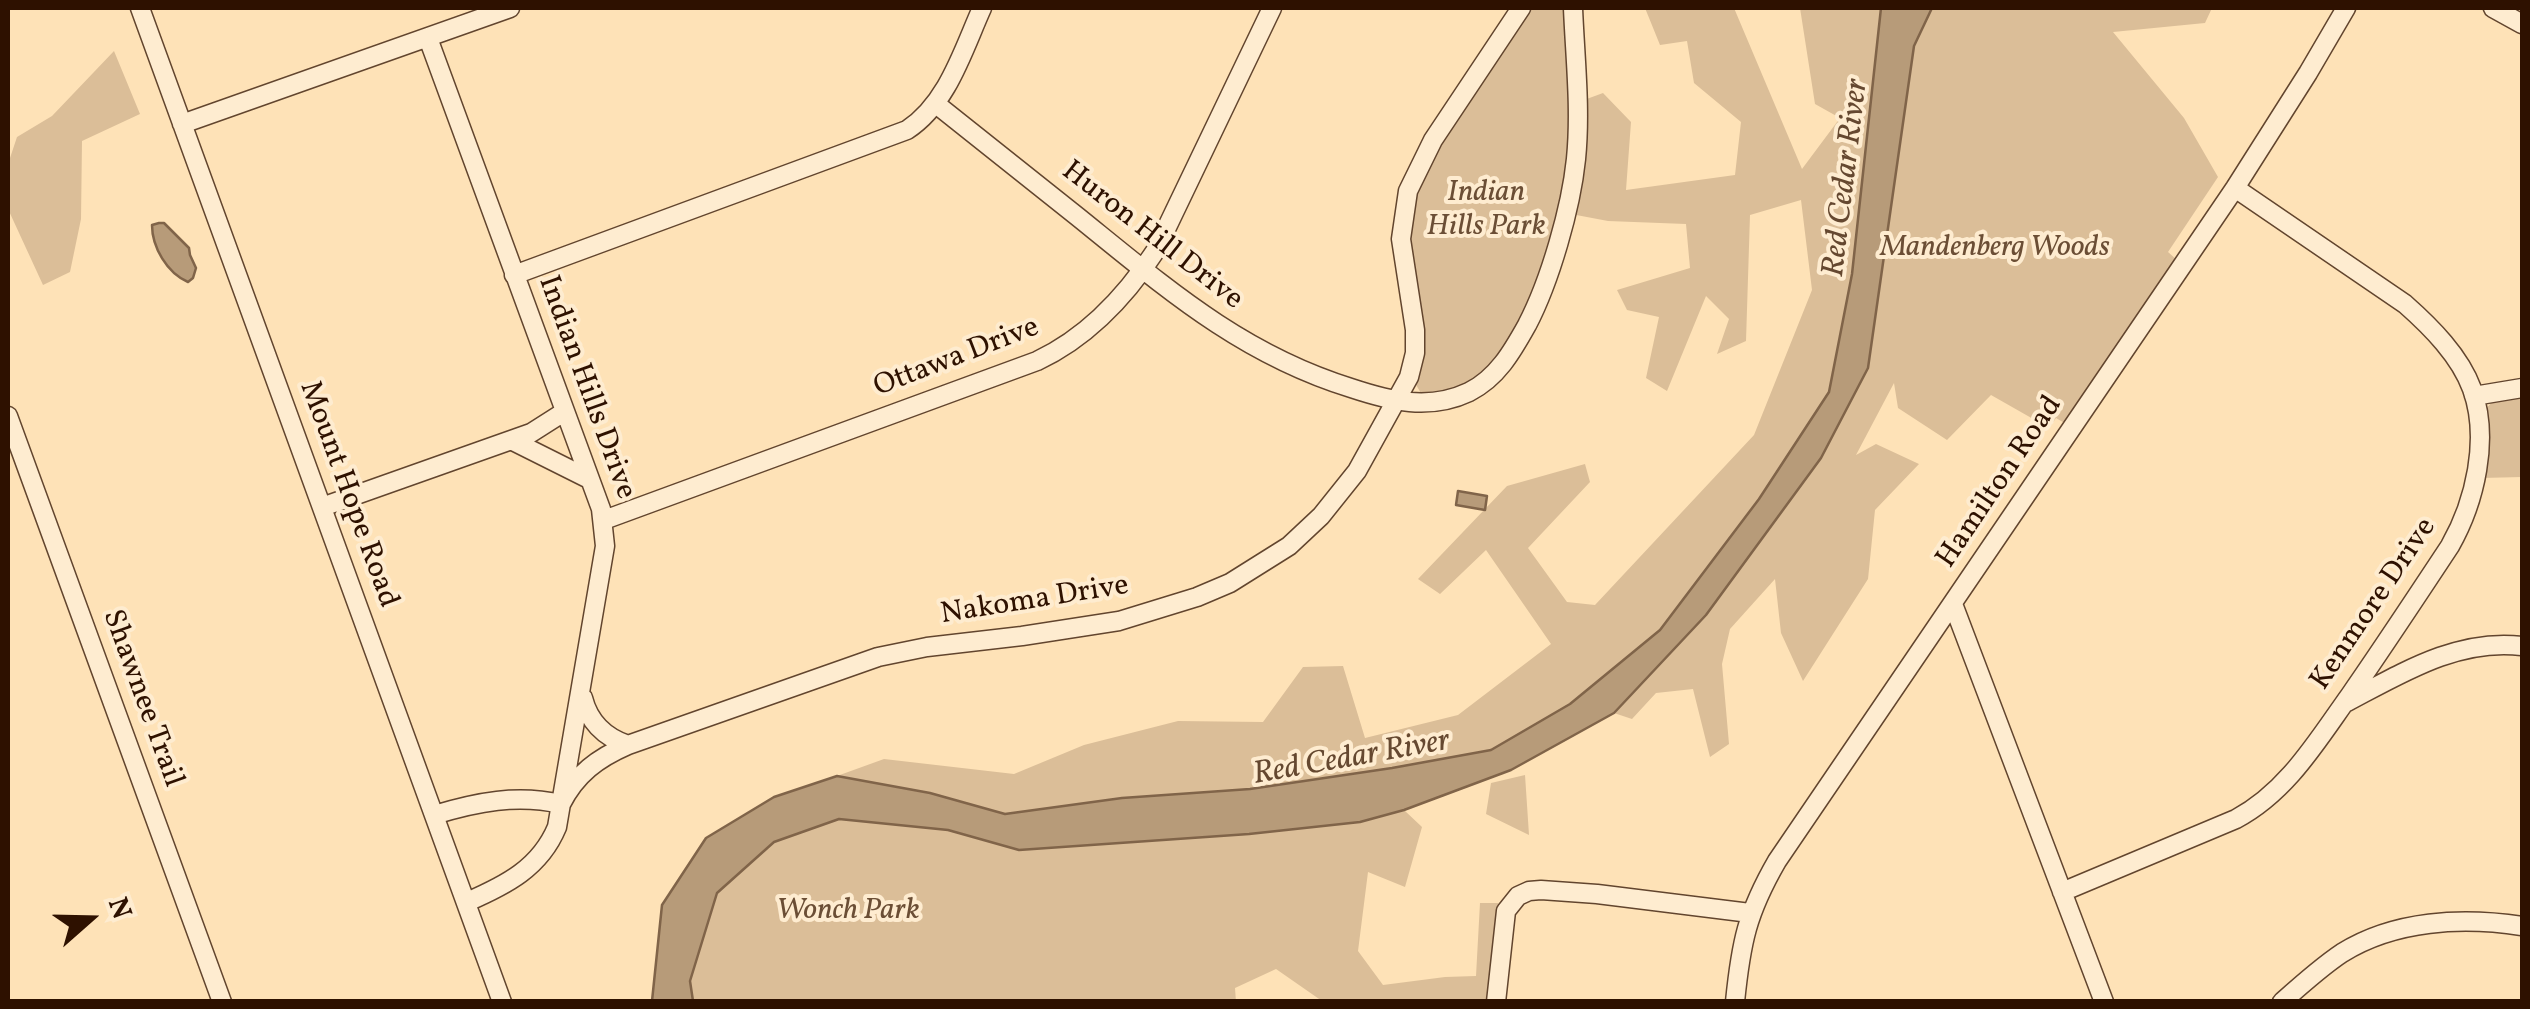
<!DOCTYPE html>
<style>
body{margin:0}
#map{position:relative;width:2530px;height:1009px;overflow:hidden;background:#fee2b7;font-family:Vollkorn,serif}
canvas{display:block}
.frame{position:absolute;inset:0;border:10px solid #2e1100;pointer-events:none}
.north{position:absolute;left:40px;top:869px;width:100px;height:100px;-webkit-text-stroke:8px #feecd0;paint-order:stroke;rotate:70deg;font-size:28px;font-weight:700;line-height:40px;text-align:center;color:#2e1100}
.north::after{content:'';display:block;margin:auto;width:35px;height:45px;background:#2e1100;clip-path:polygon(50% 0,100% 100%,50% 72%,0 100%)}
</style>
<div id="map">
<canvas width="2530" height="1009"></canvas>
<div class="frame"></div>
<div class="north">N</div>
</div>
<script>
const ctx = document.querySelector('canvas').getContext('2d');
ctx.lineJoin = 'round';
function paint(path, color) {
  ctx.fillStyle = color;
  ctx.fill(path, 'evenodd');
}
function trace(path, color, width, dash) {
  ctx.strokeStyle = color;
  ctx.lineWidth = width;
  ctx.lineCap = dash ? 'butt' : 'round';
  ctx.setLineDash(dash || []);
  ctx.stroke(path);
}
function label(font, color, halo, rows, align = 'center') {
  ctx.font = font + ' Vollkorn,serif';
  ctx.lineWidth = 8;
  ctx.setLineDash([]);
  ctx.textBaseline = 'middle';
  ctx.strokeStyle = halo;
  ctx.fillStyle = color;
  for (const [text, x, y, turn = 0] of rows) {
    ctx.save();
    ctx.translate(x, y);
    ctx.rotate((+turn || 0) * Math.PI / 180);
    ctx.textAlign = isNaN(turn) ? turn : align;
    if (halo) ctx.strokeText(text, 0, 0);
    ctx.fillText(text, 0, 0);
    ctx.restore();
  }
}
paint(new Path2D(`
 M 1530,8 L 1565,8 L 1570,120 L 1563,199 L 1529,303 L 1521,322 L 1498,358 L 1474,380 L 1457,389 L 1422,395 L 1415,383 L 1410,251 L 1411,224 L 1418,192 L 1438,147 Z
 M 1645,8 L 1734,8 L 1802,169 L 1840,118 L 1815,104 L 1800,8 L 1881,8 L 1852,274 L 1829,392 L 1759,499 L 1660,630 L 1570,704 L 1491,750 L 1392,768 L 1250,789 L 1122,798 L 1004,814 L 930,793 L 837,776 L 884,759 L 1014,774 L 1084,745 L 1178,721 L 1263,722 L 1303,667 L 1343,666 L 1365,738 L 1458,715 L 1551,644 L 1486,550 L 1440,594 L 1418,579 L 1507,486 L 1585,464 L 1590,482 L 1528,548 L 1567,602 L 1595,605 L 1754,435 L 1812,290 L 1801,200 L 1750,215 L 1746,341 L 1717,354 L 1729,319 L 1706,296 L 1667,391 L 1646,378 L 1659,317 L 1627,310 L 1617,290 L 1690,268 L 1686,224 L 1608,221 L 1571,214 L 1584,100 L 1603,93 L 1631,122 L 1626,190 L 1735,175 L 1741,122 L 1694,83 L 1687,41 L 1660,45 Z
 M 1932,8 L 2212,8 L 2205,23 L 2113,32 L 2184,118 L 2218,177 L 2168,252 L 2178,261 L 2068,425 L 2056,418 L 2049,428 L 1991,395 L 1947,440 L 1898,408 L 1894,383 L 1856,455 L 1876,444 L 1919,464 L 1875,510 L 1868,579 L 1803,681 L 1781,633 L 1775,579 L 1730,629 L 1722,664 L 1729,744 L 1710,757 L 1693,689 L 1656,693 L 1632,719 L 1614,713 L 1706,615 L 1821,458 L 1868,368 L 1914,46 Z
 M 114,51 L 140,114 L 82,141 L 81,219 L 70,272 L 43,285 L 8,209 L 8,164 L 17,137 L 52,116 Z
 M 2522,394 L 2522,477 L 2481,478 L 2484,411 L 2492,402 Z
 M 1525,775 L 1529,835 L 1486,814 L 1491,783 Z
 M 1404,810 L 1422,827 L 1405,887 L 1368,872 L 1358,951 L 1383,985 L 1445,977 L 1476,976 L 1480,903 L 1498,903 L 1487,1001 L 1322,1001 L 1276,969 L 1235,988 L 1236,1002 L 693,1002 L 690,981 L 717,893 L 774,842 L 839,819 L 948,830 L 1019,850 L 1249,834 L 1360,822 Z`), '#dbbe98');
const water = new Path2D(`
 M 1881,8 L 1932,8 L 1914,46 L 1868,368 L 1821,458 L 1706,615 L 1614,713 L 1511,770 L 1404,810 L 1360,822 L 1249,834 L 1019,850 L 948,830 L 839,819 L 774,842 L 717,893 L 690,981 L 693,1001 L 652,1001 L 662,905 L 706,838 L 774,797 L 837,776 L 930,793 L 1005,814 L 1122,798 L 1250,789 L 1392,768 L 1491,750 L 1570,704 L 1660,630 L 1759,499 L 1829,392 L 1852,274 Z
 M 159,223 L 164,223 L 189,248 L 190,255 L 196,268 L 193,278 L 188,282 C 167,273 152,247 152,225 Z
 M 1458,491 L 1487,496 L 1485,510 L 1456,505 Z`);
paint(water, '#b79b79');
trace(water, '#806449', 2.5);
const minor = new Path2D(`
 M 140,8 L 502,1002
 M 2493,8 L 2522,24
 M 428,38 L 601,509 L 605,546 L 557,827 C 540,868 506,885 467,902
 M 936,104 C 984,142 1031,180 1078,217 C 1166,288 1241,354 1351,388 C 1390,401 1429,411 1469,392 C 1497,378 1512,352 1527,325 C 1550,281 1571,208 1576,159 C 1581,109 1575,57 1573,8
 M 182,124 L 510,8
 M 514,275 L 907,130 C 948,103 963,50 982,8
 M 2474,396 L 2522,388
 M 8,416 L 222,1002
 M 511,440 L 589,479
 M 322,507 L 531,433 L 564,412
 M 604,520 L 1037,361 C 1086,338 1126,296 1156,250 L 1272,8
 M 1953,604 L 2104,1002
 M 583,698 C 589,722 604,737 628,745
 M 2347,702 C 2402,673 2458,638 2522,646
 M 434,815 C 477,802 517,794 561,804 C 576,774 598,758 628,745 L 878,657 L 927,647 L 1022,636 L 1119,621 L 1197,597 L 1230,583 L 1289,546 L 1321,516 L 1357,471 L 1409,377 L 1415,353 L 1415,330 L 1401,239 L 1408,191 L 1433,140 L 1521,8
 M 2062,892 L 2236,819 C 2287,792 2317,741 2350,695 C 2384,646 2417,596 2450,546 C 2475,502 2490,439 2472,389 C 2460,356 2431,327 2405,304 L 2235,188
 M 1496,1002 L 1506,911 L 1518,896 L 1529,891 L 1541,890 L 1597,894 L 1750,913
 M 1735,1002 C 1741,942 1747,913 1777,861 L 2235,188 L 2308,73 L 2346,8
 M 2282,1002 C 2301,985 2321,967 2342,953 C 2395,920 2462,917 2522,926`);
trace(minor, '#62452e', 21);
trace(minor, '#feecd0', 18);
label('italic 30px', '#6b4e35', '#feecd0', [
 ["Indian",1486,194],
 ["Hills Park",1486,228],
 ["Mandenberg Woods",1995,249],
 ["Wonch Park",848,912]
]);
label('30px', '#2e1100', '#feecd0', [
 ["Huron Hill Drive",1151,237,38],
 ["Ottawa Drive",957,359,-21],
 ["Indian Hills Drive",585,388,70],
 ["Hamilton Road",2001,483,-56],
 ["Mount Hope Road",347,495,70],
 ["Nakoma Drive",1035,602,-9],
 ["Kenmore Drive",2375,605,-56],
 ["Shawnee Trail",141,699,70]
]);
label('italic 32px', '#654830', '#feecd0', [
 ["Red Cedar River",1848,178,-83],
 ["Red Cedar River",1352,760,-10]
]);
</script>
